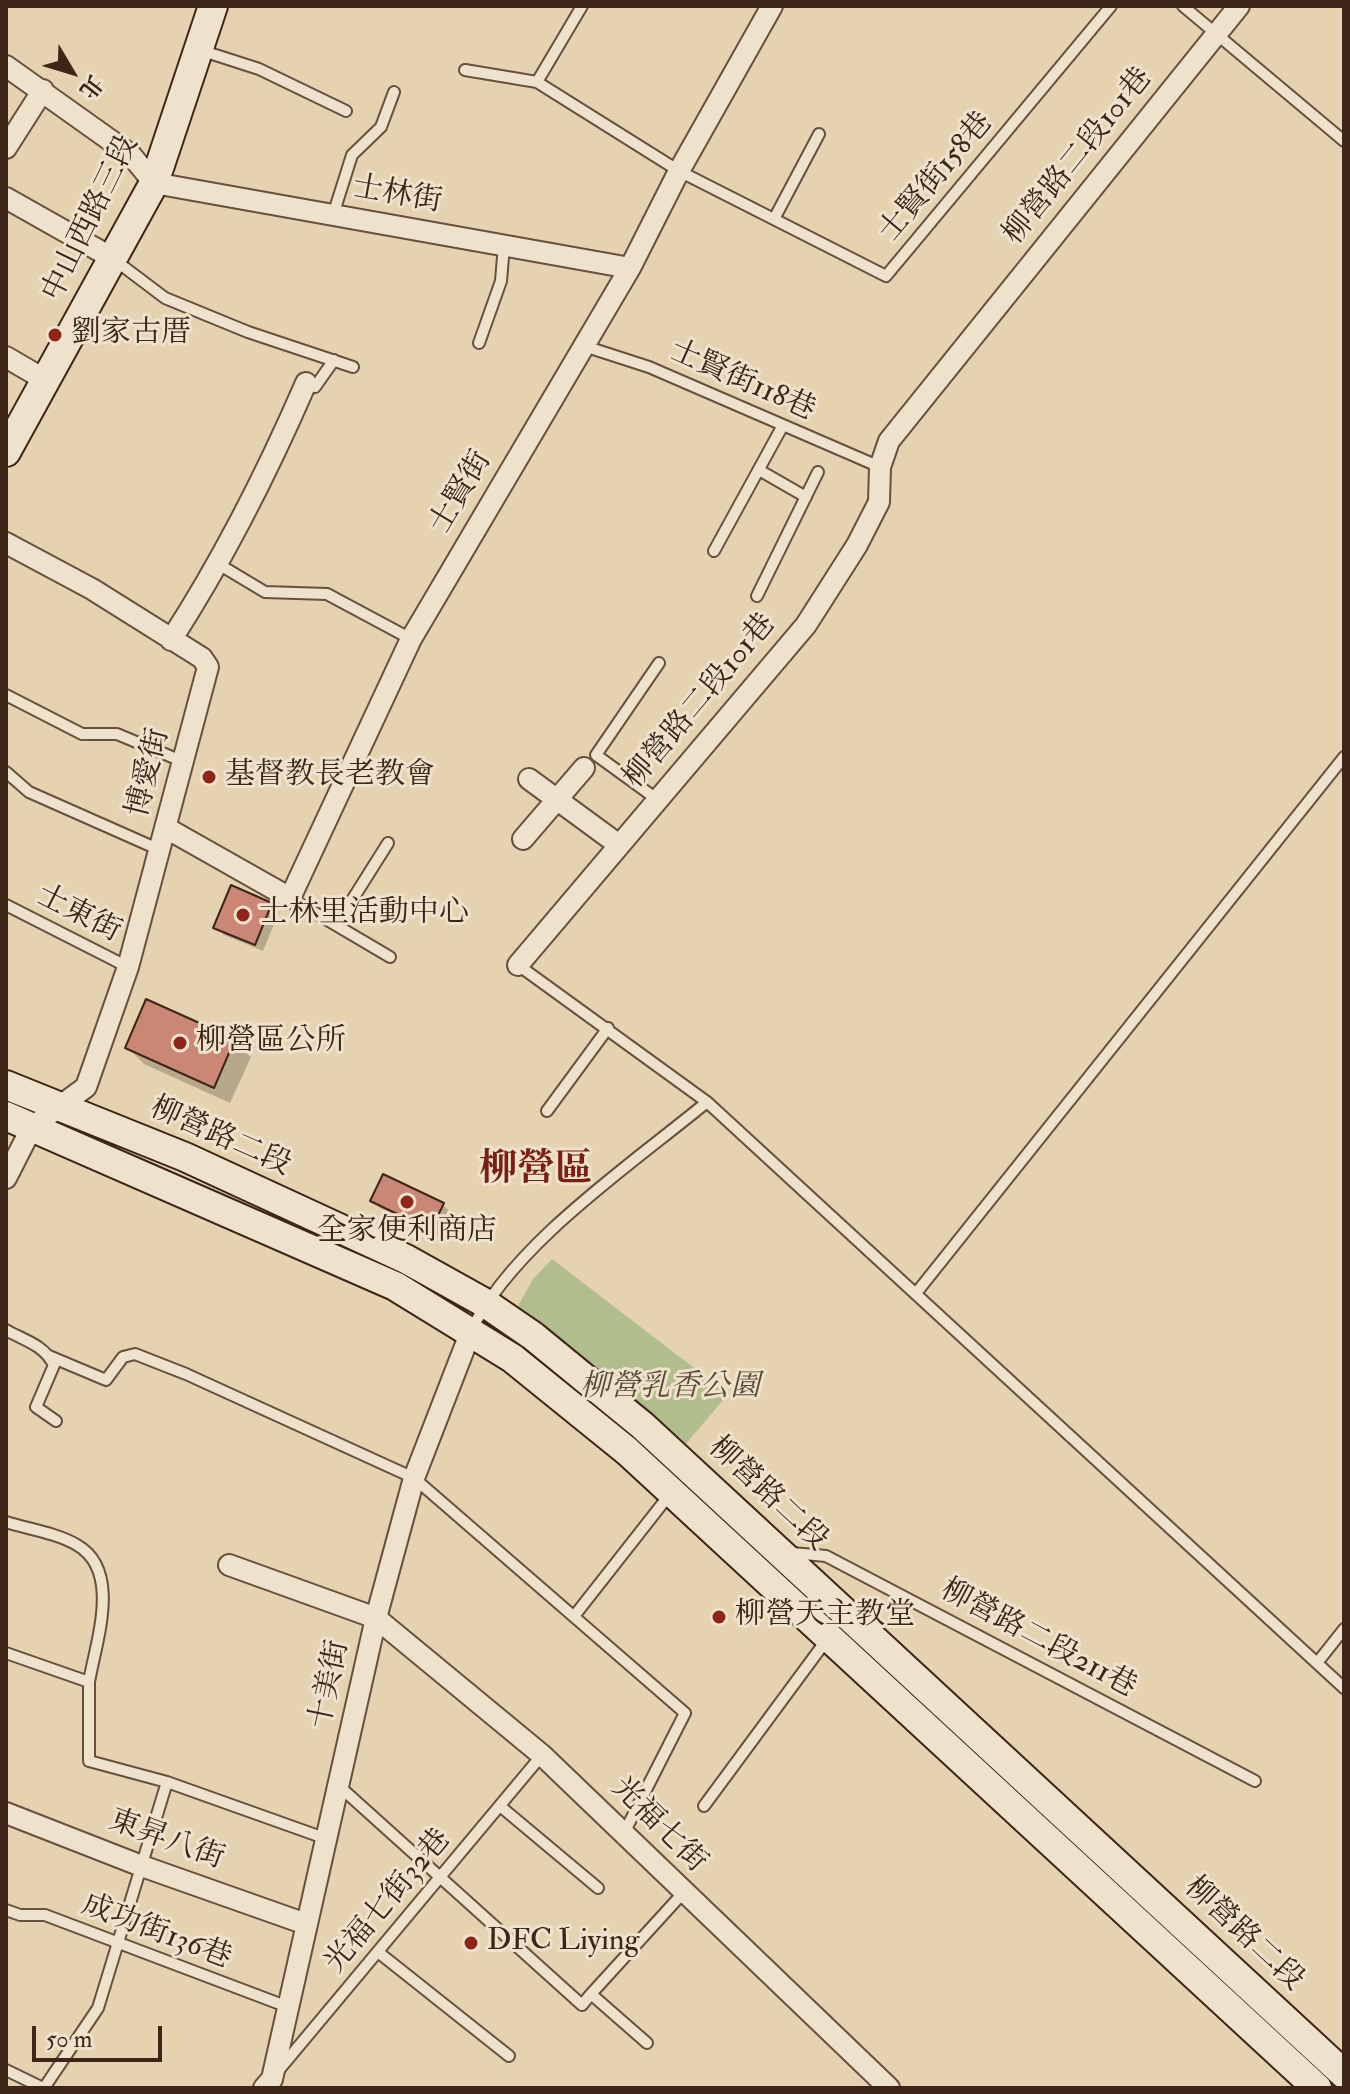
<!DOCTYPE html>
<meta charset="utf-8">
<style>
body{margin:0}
#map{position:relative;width:1350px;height:2094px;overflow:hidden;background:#e5d2b0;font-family:"IM FELL Double Pica","Noto Serif TC",serif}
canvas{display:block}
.frame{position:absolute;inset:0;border:8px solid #3d2517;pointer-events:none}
.north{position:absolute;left:32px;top:32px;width:80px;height:80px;-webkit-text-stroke:6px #eee2cc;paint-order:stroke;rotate:128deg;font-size:22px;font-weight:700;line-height:32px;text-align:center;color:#3d2517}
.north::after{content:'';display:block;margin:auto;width:28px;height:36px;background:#3d2517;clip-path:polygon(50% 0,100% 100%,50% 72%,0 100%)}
.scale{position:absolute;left:32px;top:2026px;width:130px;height:36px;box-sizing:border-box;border:4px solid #3d2517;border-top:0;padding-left:10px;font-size:24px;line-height:28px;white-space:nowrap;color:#3d2517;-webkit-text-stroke:6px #eee2cc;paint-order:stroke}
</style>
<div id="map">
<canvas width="1350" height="2094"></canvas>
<div class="frame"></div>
<div class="north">北</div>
<div class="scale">50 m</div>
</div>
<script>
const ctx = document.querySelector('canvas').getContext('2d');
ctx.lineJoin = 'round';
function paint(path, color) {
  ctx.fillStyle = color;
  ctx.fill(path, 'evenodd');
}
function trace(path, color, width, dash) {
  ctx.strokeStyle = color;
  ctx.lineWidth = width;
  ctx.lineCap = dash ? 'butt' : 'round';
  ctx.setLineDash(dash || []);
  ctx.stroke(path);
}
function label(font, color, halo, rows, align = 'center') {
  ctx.font = font + ' "IM FELL Double Pica","Noto Serif TC",serif';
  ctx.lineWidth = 6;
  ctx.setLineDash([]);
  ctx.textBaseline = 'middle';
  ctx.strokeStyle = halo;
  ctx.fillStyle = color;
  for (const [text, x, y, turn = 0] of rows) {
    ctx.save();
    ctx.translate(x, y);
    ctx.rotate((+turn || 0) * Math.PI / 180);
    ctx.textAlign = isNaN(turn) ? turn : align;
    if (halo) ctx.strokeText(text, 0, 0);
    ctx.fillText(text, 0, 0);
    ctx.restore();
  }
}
paint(new Path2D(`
 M 552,1259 L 728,1394 L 685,1445 L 607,1375 L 518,1306 L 533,1279 Z`), '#b2bd8d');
paint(new Path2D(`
 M 271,904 L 279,912 L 263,951 L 224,935 L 216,927 Z
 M 234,1041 L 251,1057 L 230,1103 L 144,1064 L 127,1047 Z
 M 372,1201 L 443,1205 L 451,1213 L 439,1237 L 380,1208 Z`), '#0003');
const building = new Path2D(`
 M 231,885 L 272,903 L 255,945 L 213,928 Z
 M 146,999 L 235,1039 L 214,1088 L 125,1048 Z
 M 383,1174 L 444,1203 L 431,1230 L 370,1201 Z`);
paint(building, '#cb8776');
trace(building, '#3d2517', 2);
const lane = new Path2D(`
 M 1183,6 L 1344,141
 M 200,50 L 259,69 L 346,111
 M 465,70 L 537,82 L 679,171 L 886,276 L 1111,6
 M 537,82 L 582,6
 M 333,215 L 352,155 L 381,127 L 394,92
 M 774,219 L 819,134
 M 116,261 L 165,298 L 248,332 L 353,367
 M 479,343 L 501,281 L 504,245
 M 584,346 L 649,367 L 880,467
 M 306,383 L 315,387 L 334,360
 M 759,470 L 806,497
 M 714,551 L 782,427
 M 220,565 L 265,592 L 327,594 L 411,639
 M 757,596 L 818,472
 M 6,695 L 82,734 L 117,734 L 184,762
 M 6,772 L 29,792 L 160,850
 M 658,800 L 596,755 L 659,663
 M 290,898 L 390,957
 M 6,905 L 128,967
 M 337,924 L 388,843
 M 707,1102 L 1344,1688
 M 547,1111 L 608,1028
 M 917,1292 L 1344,757
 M 6,1330 C 25,1341 43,1344 54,1365 L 36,1407 L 56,1421
 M 471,1331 C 513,1244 632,1164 707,1102 L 518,965
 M 49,1356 L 106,1380 L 123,1357 L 135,1354 L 186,1374 L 414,1478 L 685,1713 L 624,1833
 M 6,1522 C 28,1529 57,1533 77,1545 C 122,1571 96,1641 89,1682
 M 792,1553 L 826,1556 L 1255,1781
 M 575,1615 L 670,1494
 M 6,1653 L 89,1682 L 89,1761 L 167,1782 L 327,1839
 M 1317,1663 L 1344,1629
 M 339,1786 L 582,2005 L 591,1994 L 647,2043
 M 500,1806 L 598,1888
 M 704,1806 L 828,1638
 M 6,1910 L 20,1915 L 45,1915 L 288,2007
 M 378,1952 L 509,2056
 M 591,1994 L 683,1893
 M 6,2070 L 43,2088
 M 278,2071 L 542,1755
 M 44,2088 L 98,2008 L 167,1782`);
const street = new Path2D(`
 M 6,66 L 131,155 L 154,183 L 630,268
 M 6,148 L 43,90
 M 6,198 L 114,259
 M 6,357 L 47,381
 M 6,543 L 92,589 L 202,658 L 208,667 L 128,967 L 86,1087 L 32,1127 L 6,1178
 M 171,640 C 224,558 267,473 306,383
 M 529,779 L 619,845
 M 168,829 L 290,898 L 411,639 L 630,268 L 679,171 L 772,6
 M 523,839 L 584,768
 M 518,965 L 806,625 L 857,545 L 879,502 L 880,467 L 889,441 L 1239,6
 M 229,1565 L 376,1618 L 542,1755 L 889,2088
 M 6,1813 L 139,1865 L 306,1924
 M 264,2088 L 272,2079 L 376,1618 L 414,1478 L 471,1331`);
const secondary = new Path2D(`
 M 6,452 L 154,183 L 213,6
 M 6,1085 L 185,1157 L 406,1259 L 485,1303 L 533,1336 L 643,1426 L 1344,2074
 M 6,1116 L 395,1286 L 512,1358 L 627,1451 L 1317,2088`);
trace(lane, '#67503d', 14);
trace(street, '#67503d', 24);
trace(secondary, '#3d2517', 32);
trace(lane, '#eee2cc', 10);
trace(street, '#eee2cc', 20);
trace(secondary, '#eee2cc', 28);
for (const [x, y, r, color] of [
 [55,335,8,"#8f2418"],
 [209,777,8,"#8f2418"],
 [243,915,8,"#8f2418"],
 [180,1043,8,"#8f2418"],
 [407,1202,8,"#8f2418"],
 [719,1617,8,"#8f2418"],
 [471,1943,8,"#8f2418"]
]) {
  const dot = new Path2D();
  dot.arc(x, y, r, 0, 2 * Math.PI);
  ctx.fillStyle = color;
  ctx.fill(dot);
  trace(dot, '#eee2cc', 3);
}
label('30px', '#3d2517', '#eee2cc', [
 ["柳營路二段101巷",1079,157,-51],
 ["士賢街158巷",937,178,-50],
 ["士林街",397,196,10],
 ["中山西路三段",92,219,-64],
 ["士賢街118巷",742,382,24],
 ["士賢街",462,493,-59],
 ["柳營路二段101巷",701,702,-50],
 ["博愛街",150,773,-76],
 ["士東街",78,915,27],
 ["柳營路二段",220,1138,24],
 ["柳營路二段",767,1495,43],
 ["柳營路二段211巷",1038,1640,28],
 ["十美街",331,1685,-78],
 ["光福七街",658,1826,45],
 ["東昇八街",166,1841,20],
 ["光福七街32巷",389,1902,-50],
 ["成功街136巷",156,1933,21],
 ["柳營路二段",1243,1935,43]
]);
label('30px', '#3d2517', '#eee2cc', [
 ["劉家古厝",71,335],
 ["基督教長老教會",225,777],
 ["士林里活動中心",259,915],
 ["柳營區公所",196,1043],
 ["全家便利商店",407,1233,"center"],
 ["柳營天主教堂",735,1617],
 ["DFC Liying",487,1943]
], 'left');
label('italic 30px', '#5a4b34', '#eee2cc', [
 ["柳營乳香公園",670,1389]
]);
label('bold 38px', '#7a1f14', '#eee2cc', [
 ["柳營區",536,1172]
]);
</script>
